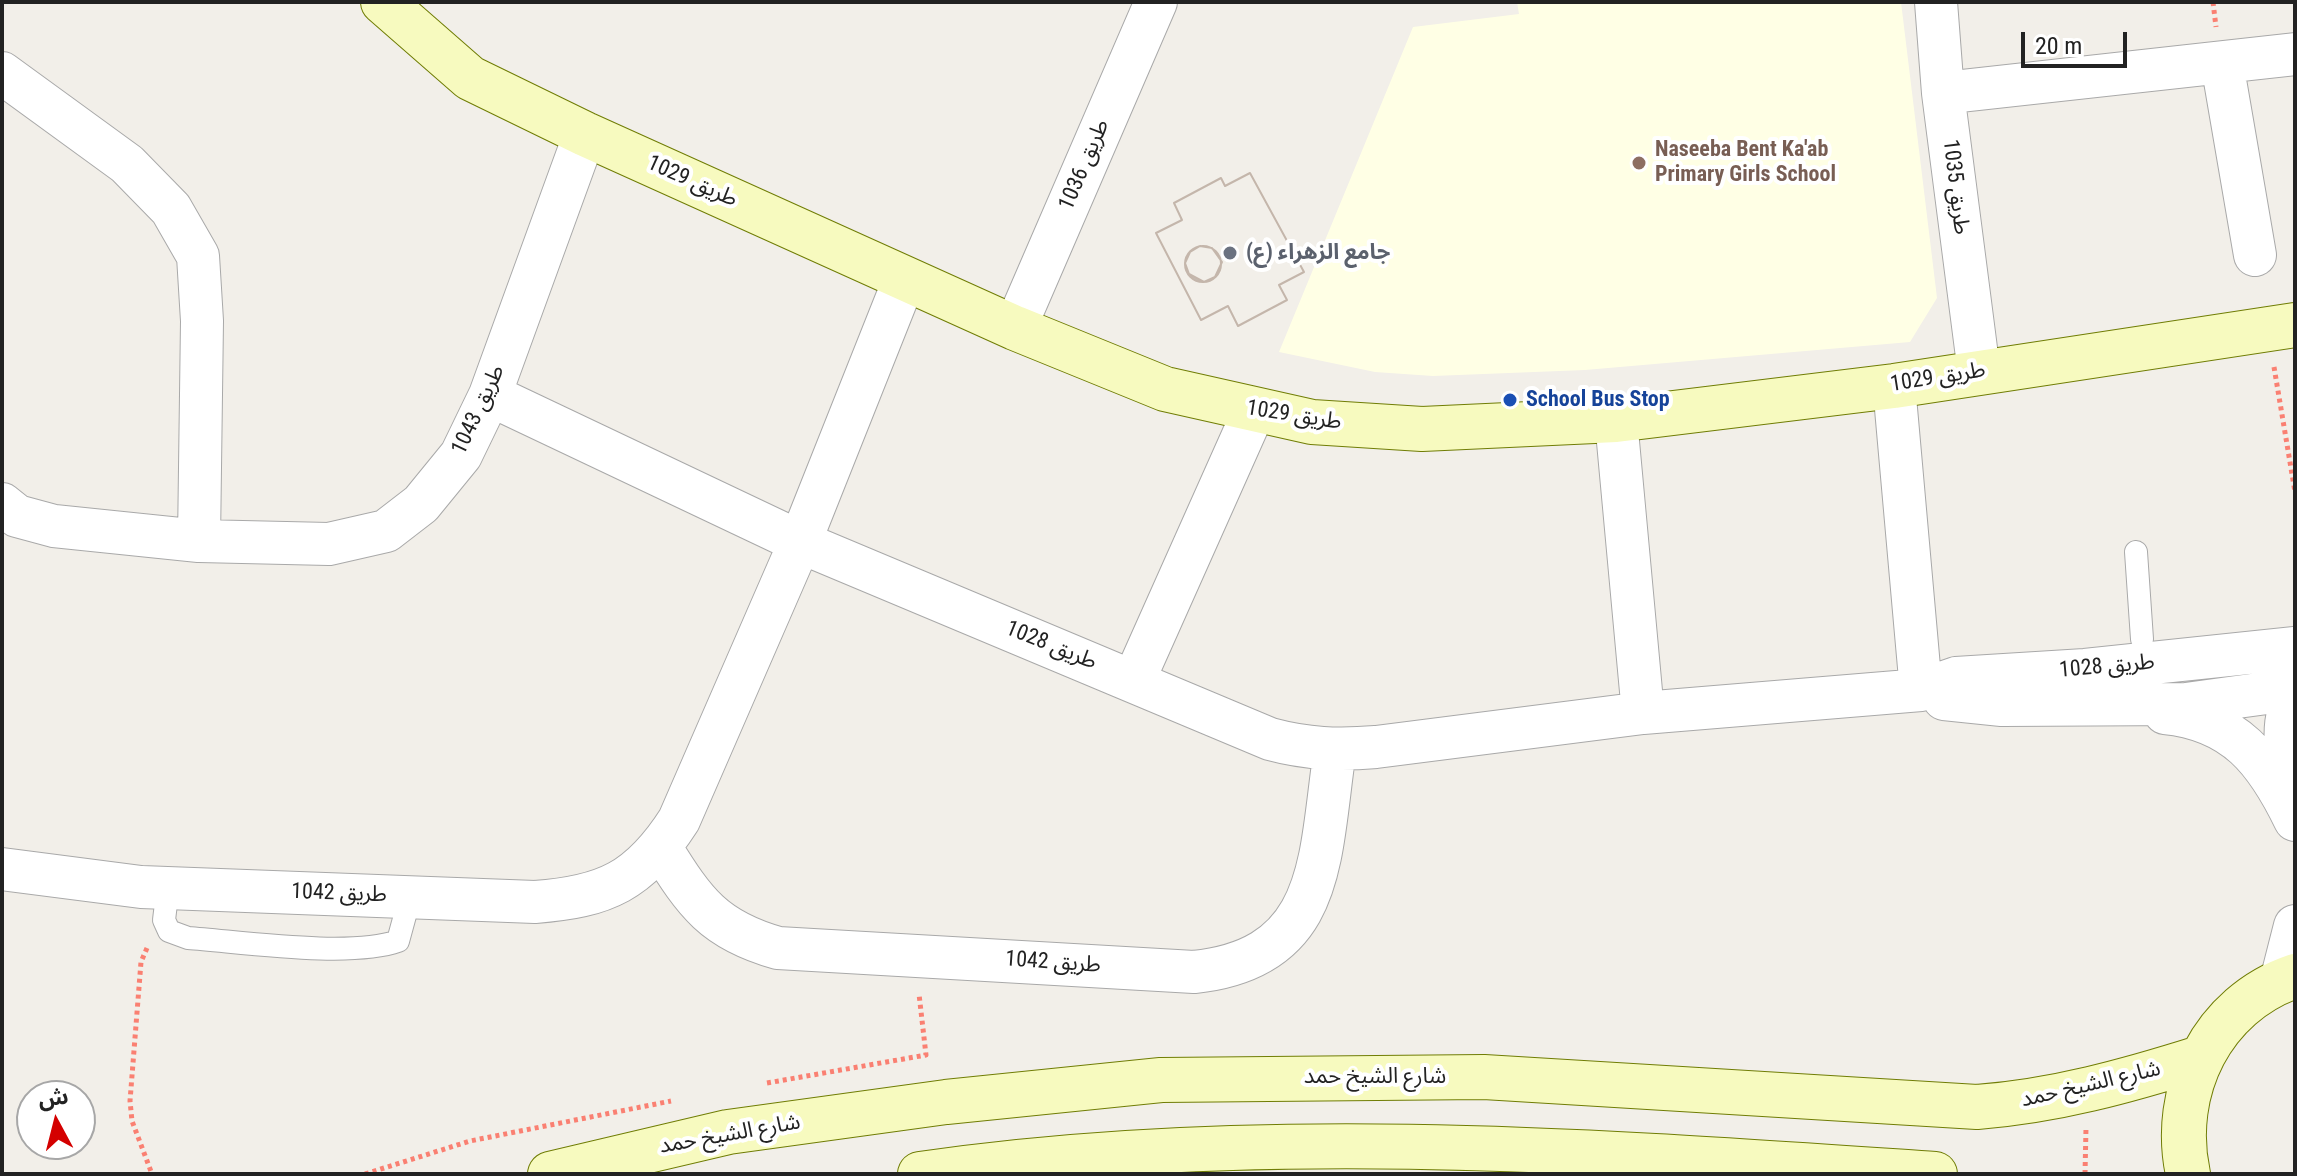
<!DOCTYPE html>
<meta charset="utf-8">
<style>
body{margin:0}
#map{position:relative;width:2297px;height:1176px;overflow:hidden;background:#f2efe9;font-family:"Roboto Condensed","Noto Sans Arabic",sans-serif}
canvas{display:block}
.frame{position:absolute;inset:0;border:4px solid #222;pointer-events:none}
.north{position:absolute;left:16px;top:1080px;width:80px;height:80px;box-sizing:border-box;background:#fff;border:2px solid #a7a7a7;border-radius:50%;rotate:353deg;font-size:22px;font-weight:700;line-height:32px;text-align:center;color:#222}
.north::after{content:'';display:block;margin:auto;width:28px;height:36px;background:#d40000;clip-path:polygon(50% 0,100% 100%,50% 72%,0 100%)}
.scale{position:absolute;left:2021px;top:32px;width:106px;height:36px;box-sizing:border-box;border:4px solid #222;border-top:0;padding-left:10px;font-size:24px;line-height:28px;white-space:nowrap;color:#222;-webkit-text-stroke:6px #fff;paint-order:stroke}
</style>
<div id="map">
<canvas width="2297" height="1176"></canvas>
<div class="frame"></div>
<div class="north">ش</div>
<div class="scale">20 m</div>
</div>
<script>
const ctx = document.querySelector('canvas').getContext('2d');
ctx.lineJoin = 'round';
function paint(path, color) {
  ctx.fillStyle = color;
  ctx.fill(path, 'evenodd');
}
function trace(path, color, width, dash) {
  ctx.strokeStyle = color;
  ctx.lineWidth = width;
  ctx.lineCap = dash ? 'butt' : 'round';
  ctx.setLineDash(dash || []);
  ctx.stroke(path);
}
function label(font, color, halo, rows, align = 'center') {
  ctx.font = font + ' "Roboto Condensed","Noto Sans Arabic",sans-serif';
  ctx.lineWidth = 8;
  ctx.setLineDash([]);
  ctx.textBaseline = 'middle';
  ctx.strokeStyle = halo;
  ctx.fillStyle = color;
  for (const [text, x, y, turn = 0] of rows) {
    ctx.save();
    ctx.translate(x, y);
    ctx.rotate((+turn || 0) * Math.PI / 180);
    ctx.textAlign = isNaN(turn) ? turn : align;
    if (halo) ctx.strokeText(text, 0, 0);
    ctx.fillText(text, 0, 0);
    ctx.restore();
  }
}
paint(new Path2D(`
 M 1517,2 L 1901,2 L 1937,298 L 1910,342 L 1585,370 L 1433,376 L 1375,372 L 1279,352 L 1413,27 L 1519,14 Z`), '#ffffe5');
const building = new Path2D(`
 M 1250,173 L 1304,272 L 1279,285 L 1287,300 L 1238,326 L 1228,306 L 1201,320 L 1156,233 L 1182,220 L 1174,203 L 1221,178 L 1225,186 ZM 1200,246 L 1212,248 L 1222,262 L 1215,277 L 1204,282 L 1189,274 L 1185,263 L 1190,252 Z
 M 1250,173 L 1304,272 L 1279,285 L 1287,300 L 1238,326 L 1228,306 L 1201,320 L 1156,233 L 1182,220 L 1174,203 L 1221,178 L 1225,186 Z
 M1185 264a18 18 0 1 1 36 0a18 18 0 1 1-36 0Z`);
paint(building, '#c7bfb8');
trace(building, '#c4b6ab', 2);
const lane = new Path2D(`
 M 2136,552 L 2142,639
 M 168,887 L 164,920 L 169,931 L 188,938 C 243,942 350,958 398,941 L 410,897`);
const street = new Path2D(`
 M 1936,2 L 1943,93 L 1979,372
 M 2222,63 L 2255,255
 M 2,73 L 127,164 L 171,209 L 198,256 L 202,321 L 199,541
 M 1943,93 L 2295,54
 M 1015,328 L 1156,2
 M 1894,386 L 1921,690
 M 490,395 L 800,542 L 1270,739 C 1307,749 1338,750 1376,747 L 1643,713 L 1921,690 L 1956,678 L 2085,670 L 2295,648
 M 1616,420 L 1643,713
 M 2,504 L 17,516 L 54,526 L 199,541 L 329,544 L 386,531 L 421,504 L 461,455 L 490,395 L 585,134
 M 1134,680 L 1254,411
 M 1944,699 L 2002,705 L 2186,704 L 2295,689
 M 2165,713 C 2235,720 2266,760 2295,820
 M 2294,803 C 2291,774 2276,723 2295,699
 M 661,848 C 695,903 714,930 778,948 L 1194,972 C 1327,958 1319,857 1335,750
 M 2,869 L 141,887 L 535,902 C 605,897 640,881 679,820 L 800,542 L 905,278
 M 2281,981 L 2295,926`);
const secondary = new Path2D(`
 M 383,2 L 470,78 L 585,134 L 1015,328 L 1165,389 L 1312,422 L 1422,429 L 1616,420 L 1894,386 L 2295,325
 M 550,1174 L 728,1132 L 946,1102 L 1161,1080 L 1484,1077 L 1977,1107 C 2055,1101 2127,1081 2200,1058
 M 920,1174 C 1257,1125 1598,1151 1935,1174
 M 2188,1174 C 2170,1091 2212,1004 2295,976`);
trace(lane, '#a9a9a9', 24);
trace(street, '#a9a9a9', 44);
trace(secondary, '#707d05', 46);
trace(new Path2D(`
 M 2213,2 L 2216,27
 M 2274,367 L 2295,492
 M 147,948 L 141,962 L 130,1101 L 132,1121 L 152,1174
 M 767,1083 L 926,1055 L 919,994
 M 365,1174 L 470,1141 L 671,1101
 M 2085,1174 L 2086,1128`), '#fa8072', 5, [4, 4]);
trace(lane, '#fff', 22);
trace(street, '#fff', 42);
trace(secondary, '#f7fabf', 44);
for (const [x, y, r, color] of [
 [1639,163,8,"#8d6e63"],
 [1230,253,8,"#6b7280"],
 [1510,400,8,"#1a4fb4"]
]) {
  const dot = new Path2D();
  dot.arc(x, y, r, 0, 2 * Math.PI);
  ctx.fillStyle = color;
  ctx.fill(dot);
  trace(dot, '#fff', 3);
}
label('bold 22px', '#785e54', '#fff', [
 ["Naseeba Bent Ka'ab",1655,150],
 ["Primary Girls School",1655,175]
], 'left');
label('22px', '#222', '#fff', [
 ["طريق 1036",1085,165,-67],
 ["طريق 1029",692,182,24],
 ["طريق 1035",1955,187,83],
 ["طريق 1029",1938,378,-9],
 ["طريق 1043",479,410,-65],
 ["طريق 1029",1294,416,9],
 ["طريق 1028",1051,646,22],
 ["طريق 1028",2107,667,-5],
 ["طريق 1042",339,894,2],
 ["طريق 1042",1053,963,4],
 ["شارع الشيخ حمد",1375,1077],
 ["شارع الشيخ حمد",2091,1085,-13],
 ["شارع الشيخ حمد",730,1135,-10]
]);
label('bold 22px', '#5b616d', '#fff', [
 ["جامع الزهراء (ع)",1246,253]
], 'left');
label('bold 22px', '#164399', '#fff', [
 ["School Bus Stop",1526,400]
], 'left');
</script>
